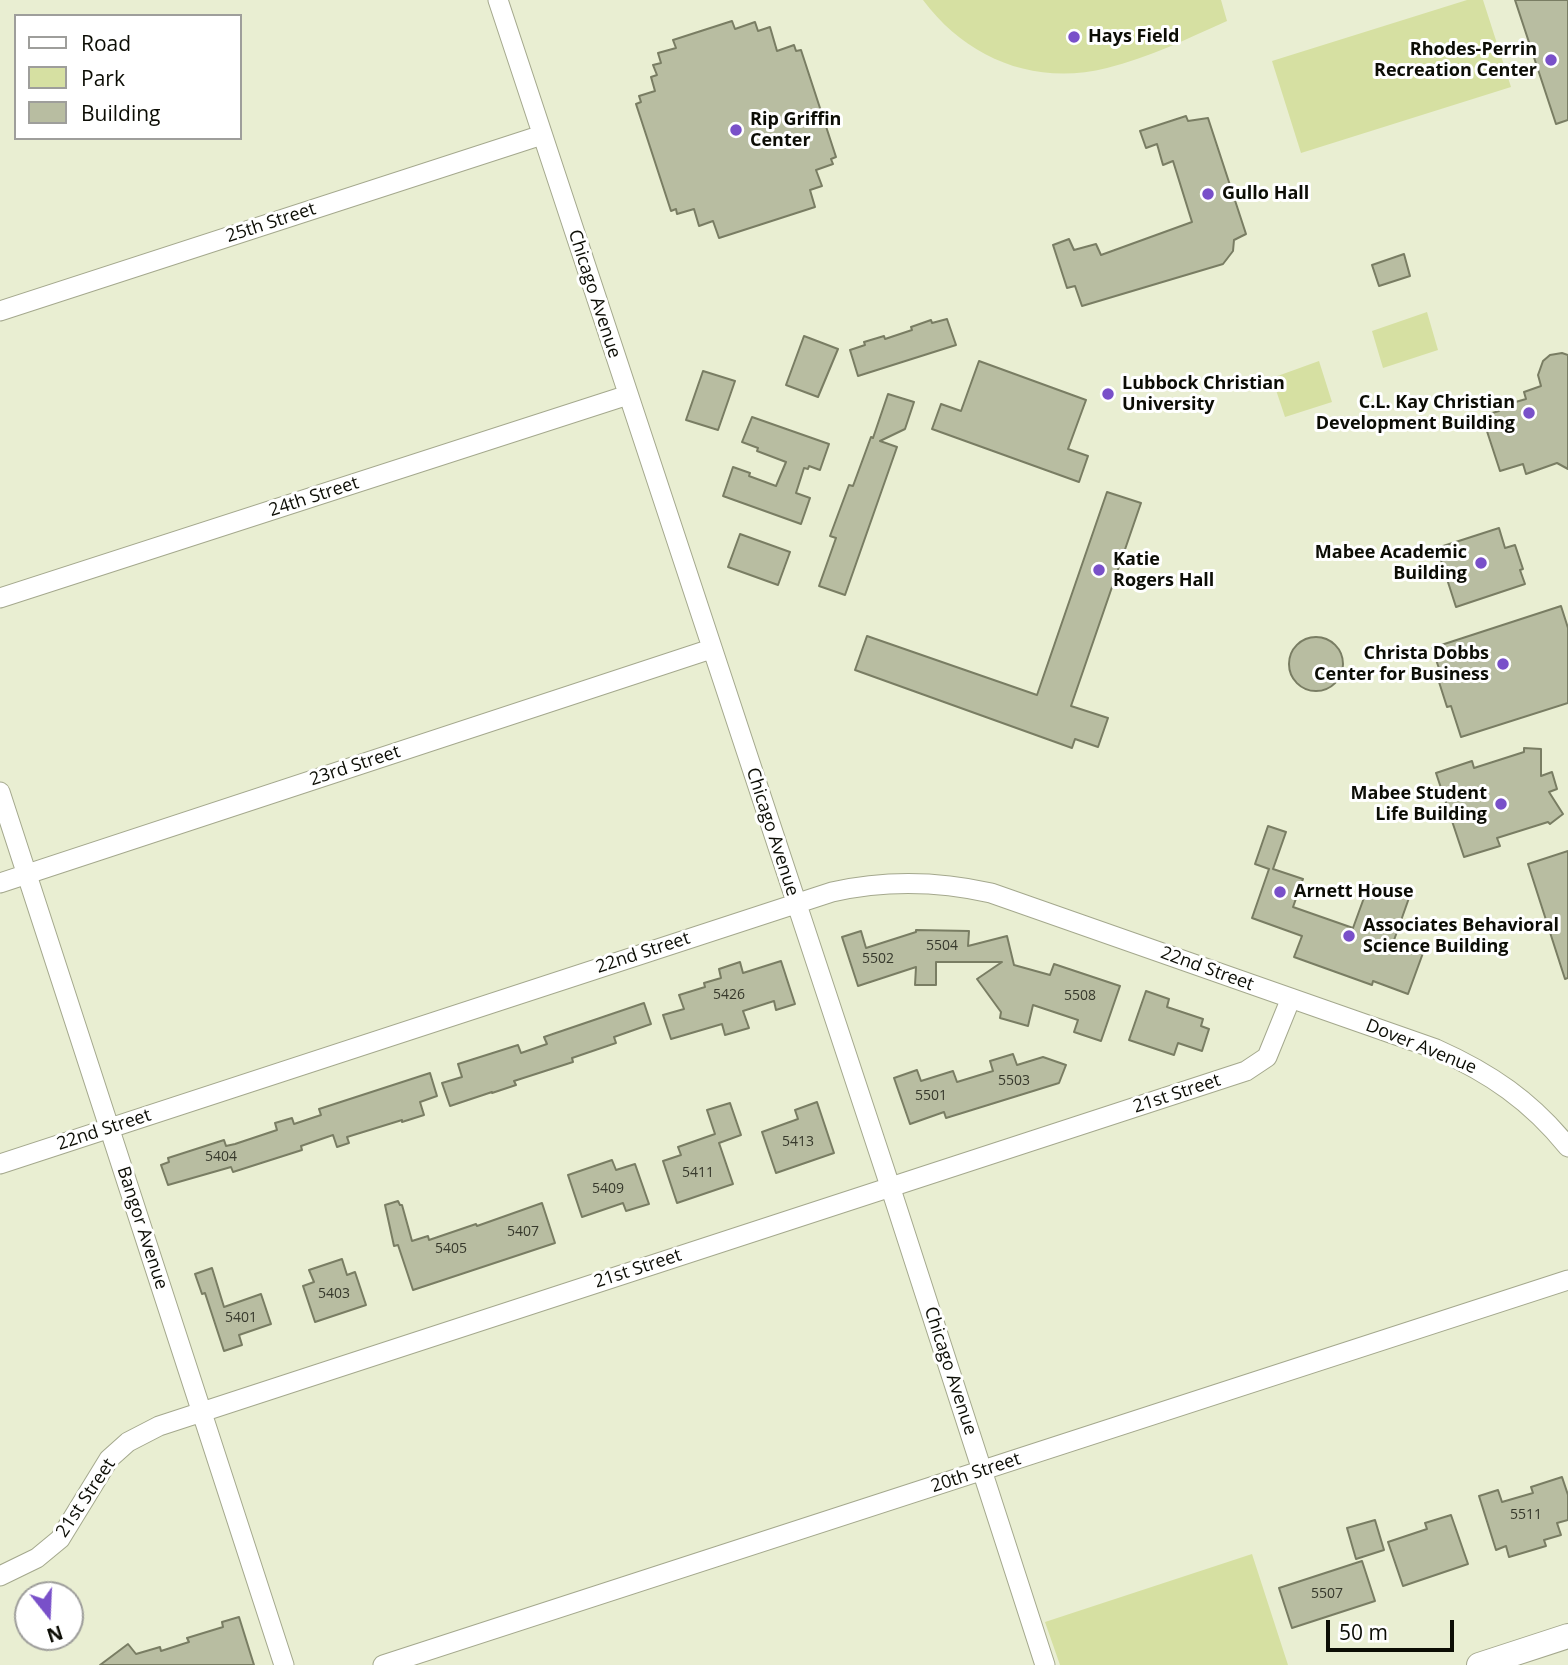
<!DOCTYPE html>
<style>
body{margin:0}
#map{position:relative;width:1568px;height:1665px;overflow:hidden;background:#e9eed2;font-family:"Open Sans",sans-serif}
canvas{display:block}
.legend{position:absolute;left:14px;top:14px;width:228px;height:126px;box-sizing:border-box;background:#fff;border:2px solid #9e9e9b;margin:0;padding:9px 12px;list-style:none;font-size:21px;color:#0c0d05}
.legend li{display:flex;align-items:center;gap:14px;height:35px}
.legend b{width:35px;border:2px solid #9e9e9b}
.north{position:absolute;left:14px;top:1581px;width:70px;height:70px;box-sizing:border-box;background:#fff;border:2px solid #9e9e9b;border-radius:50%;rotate:162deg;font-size:19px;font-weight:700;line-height:28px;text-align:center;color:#0c0d05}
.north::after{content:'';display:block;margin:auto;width:24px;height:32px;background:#7950c9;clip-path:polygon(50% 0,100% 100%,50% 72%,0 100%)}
.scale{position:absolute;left:1326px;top:1620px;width:128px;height:32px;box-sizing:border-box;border:4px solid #0c0d05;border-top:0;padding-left:9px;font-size:21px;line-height:24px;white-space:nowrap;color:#0c0d05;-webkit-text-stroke:5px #fff;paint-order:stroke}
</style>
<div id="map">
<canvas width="1568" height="1665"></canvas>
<ul class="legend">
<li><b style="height:9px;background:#fff"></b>Road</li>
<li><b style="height:19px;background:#d6e0a2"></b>Park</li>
<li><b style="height:19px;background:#b8bda1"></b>Building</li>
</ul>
<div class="north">N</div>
<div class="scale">50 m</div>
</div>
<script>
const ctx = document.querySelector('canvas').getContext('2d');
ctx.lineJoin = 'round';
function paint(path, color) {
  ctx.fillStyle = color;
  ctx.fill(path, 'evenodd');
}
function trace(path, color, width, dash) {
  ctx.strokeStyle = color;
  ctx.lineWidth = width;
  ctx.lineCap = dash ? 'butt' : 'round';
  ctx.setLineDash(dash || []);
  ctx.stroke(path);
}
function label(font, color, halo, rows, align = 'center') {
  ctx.font = font + ' "Open Sans",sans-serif';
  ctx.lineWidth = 6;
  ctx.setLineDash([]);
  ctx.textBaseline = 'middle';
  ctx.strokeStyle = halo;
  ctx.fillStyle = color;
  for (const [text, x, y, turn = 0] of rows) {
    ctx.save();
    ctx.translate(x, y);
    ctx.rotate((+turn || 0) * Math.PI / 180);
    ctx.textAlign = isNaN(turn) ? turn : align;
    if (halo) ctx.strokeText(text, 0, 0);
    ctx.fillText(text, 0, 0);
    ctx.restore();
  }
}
paint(new Path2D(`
 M 923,0 L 1221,0 L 1227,21 C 1189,38 1148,58 1107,68 C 1035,86 967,59 923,0 Z
 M 1467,0 L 1483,0 L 1511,87 L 1301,153 L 1272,61 Z
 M 1427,312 L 1438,350 L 1383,368 L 1372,331 Z
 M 1319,361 L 1332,402 L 1285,417 L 1272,378 Z
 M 1252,1554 L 1288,1665 L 1060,1665 L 1045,1622 Z`), '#d6e0a2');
const building = new Path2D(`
 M 1515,0 L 1568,0 L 1568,120 L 1556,124 Z
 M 732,21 L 735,29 L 755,22 L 758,31 L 770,27 L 777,51 L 794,45 L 796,51 L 801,50 L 836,157 L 831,159 L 833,164 L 816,170 L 822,186 L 810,190 L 815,207 L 719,238 L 713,221 L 699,226 L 694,209 L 677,214 L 676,209 L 671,211 L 636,104 L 641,102 L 639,96 L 655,91 L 651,77 L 657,75 L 653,65 L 661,63 L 658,53 L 676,48 L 673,40 Z
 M 1186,116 L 1188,121 L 1208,118 L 1246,234 L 1234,240 L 1233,251 L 1223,264 L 1082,306 L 1075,286 L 1067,288 L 1053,245 L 1069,239 L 1074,250 L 1096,244 L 1101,255 L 1192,222 L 1173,161 L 1163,165 L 1157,144 L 1146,148 L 1140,131 Z
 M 1404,254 L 1410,276 L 1379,286 L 1372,265 Z
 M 947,319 L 956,345 L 858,376 L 850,350 L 865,345 L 864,342 L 884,336 L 885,339 L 912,330 L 911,327 L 931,320 L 932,323 Z
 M 804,336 L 838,349 L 818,397 L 786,385 Z
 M 1562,353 L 1568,355 L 1568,469 L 1557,463 L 1526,474 L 1523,464 L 1500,471 L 1482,416 L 1499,411 L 1498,407 L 1526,399 L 1524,392 L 1541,386 L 1538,375 L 1543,361 L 1550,355 Z
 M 979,361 L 1086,400 L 1068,449 L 1088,456 L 1079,482 L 932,429 L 941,404 L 961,411 Z
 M 703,371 L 735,381 L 718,430 L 686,420 Z
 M 888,394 L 914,402 L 905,429 L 880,441 L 897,447 L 845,595 L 819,586 L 836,538 L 830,536 L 849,485 L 853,486 L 871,437 L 873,438 Z
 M 752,417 L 829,444 L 820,470 L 809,466 L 808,469 L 804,468 L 796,493 L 810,498 L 801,524 L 723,496 L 733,467 L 750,473 L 749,476 L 776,486 L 786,462 L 757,451 L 758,448 L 742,442 Z
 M 1107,492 L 1141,503 L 1071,706 L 1108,718 L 1098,747 L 1075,739 L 1072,748 L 855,670 L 867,636 L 1037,695 Z
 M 1499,528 L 1505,548 L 1515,545 L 1523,569 L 1520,570 L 1525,584 L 1456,607 L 1437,548 Z
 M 740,534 L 790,552 L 778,585 L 728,567 Z
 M 1561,606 L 1568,628 L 1568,703 L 1461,737 L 1451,706 L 1447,707 L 1439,682 L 1443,680 L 1432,648 Z
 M1289 664a27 27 0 1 1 54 0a27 27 0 1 1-54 0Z
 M 1524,748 L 1541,749 L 1541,776 L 1552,772 L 1557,789 L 1549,792 L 1563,814 L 1550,824 L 1548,822 L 1497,838 L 1500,846 L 1464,857 L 1436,773 L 1472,761 L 1474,768 L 1524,752 Z
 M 1268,826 L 1286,832 L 1273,869 L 1303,879 L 1293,907 L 1353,928 L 1369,884 L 1409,898 L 1393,943 L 1423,953 L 1408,994 L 1373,981 L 1372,985 L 1294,957 L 1302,936 L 1252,918 L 1269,869 L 1255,864 Z
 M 1568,851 L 1568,978 L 1565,979 L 1528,864 Z
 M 916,930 L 969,931 L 968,946 L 1007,936 L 1014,965 L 1050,975 L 1054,964 L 1120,986 L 1101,1041 L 1074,1032 L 1078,1020 L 1033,1005 L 1028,1026 L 1000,1018 L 1001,1012 L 977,979 L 1002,962 L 936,962 L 936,985 L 915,985 L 916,967 L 858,986 L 842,937 L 861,931 L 866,948 L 916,932 Z
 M 781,961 L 795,1004 L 776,1010 L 774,1001 L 743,1011 L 749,1028 L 725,1035 L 722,1024 L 671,1039 L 663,1015 L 684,1009 L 679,995 L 705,987 L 704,983 L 721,978 L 719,969 L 740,962 L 743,973 Z
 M 1146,991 L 1169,999 L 1167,1007 L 1203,1019 L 1201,1026 L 1209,1029 L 1202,1051 L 1178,1043 L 1174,1055 L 1129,1040 Z
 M 644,1003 L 651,1024 L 614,1037 L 616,1043 L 572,1058 L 573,1062 L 514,1081 L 516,1085 L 492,1093 L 492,1092 L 450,1106 L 442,1083 L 462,1077 L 458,1064 L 518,1045 L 521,1053 L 547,1044 L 544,1037 Z
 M 1013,1054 L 1017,1065 L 1043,1057 L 1066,1065 L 1059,1083 L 946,1118 L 944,1112 L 910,1124 L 894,1078 L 917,1070 L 921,1081 L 953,1071 L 957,1082 L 993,1071 L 990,1061 Z
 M 430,1073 L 437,1096 L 420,1102 L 424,1115 L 402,1122 L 402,1120 L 347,1137 L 349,1143 L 337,1147 L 333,1135 L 301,1146 L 302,1150 L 233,1172 L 231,1167 L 168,1185 L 161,1165 L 169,1162 L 168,1158 L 224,1140 L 226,1146 L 235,1144 L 277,1130 L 275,1123 L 292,1118 L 294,1124 L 321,1115 L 319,1109 Z
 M 817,1102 L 834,1153 L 776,1173 L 762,1132 L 798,1119 L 795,1110 Z
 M 730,1103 L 741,1135 L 719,1143 L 733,1184 L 677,1203 L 663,1161 L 681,1155 L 678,1147 L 715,1134 L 707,1110 Z
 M 612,1160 L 616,1170 L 635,1164 L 649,1204 L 626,1211 L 623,1203 L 582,1217 L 568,1175 Z
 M 398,1201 L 400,1205 L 402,1205 L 412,1241 L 428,1236 L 429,1240 L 476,1224 L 477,1226 L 542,1203 L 555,1243 L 413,1290 L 398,1245 L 394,1246 L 385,1205 Z
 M 342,1259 L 347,1275 L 355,1272 L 366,1305 L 315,1322 L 303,1286 L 314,1282 L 309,1270 Z
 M 212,1268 L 224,1307 L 261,1294 L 271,1324 L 239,1335 L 242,1345 L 224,1351 L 205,1293 L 202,1294 L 195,1274 Z
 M 1562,1477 L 1568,1495 L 1568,1520 L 1557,1523 L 1561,1535 L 1544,1540 L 1546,1546 L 1509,1557 L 1506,1546 L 1496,1550 L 1479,1496 L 1498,1490 L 1502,1502 L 1533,1493 L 1531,1487 Z
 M 1451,1515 L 1468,1564 L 1403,1586 L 1388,1542 L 1427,1529 L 1425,1523 Z
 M 1375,1520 L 1384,1550 L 1356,1559 L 1347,1528 Z
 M 1362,1561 L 1375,1601 L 1292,1628 L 1279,1588 Z
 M 239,1617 L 254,1665 L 100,1665 L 128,1644 L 136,1654 L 160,1647 L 161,1651 L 189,1642 L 187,1638 L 223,1627 L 222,1622 Z`);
paint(building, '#b8bda1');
trace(building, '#797d63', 2);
const minor = new Path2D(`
 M 498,0 L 890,1186 L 1045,1665
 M 0,311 L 542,135
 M 0,598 L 628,395
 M 0,792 L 284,1665
 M 0,883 L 711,649
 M 0,1164 L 832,892 C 885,880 938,881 991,893 L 1436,1049 C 1490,1073 1531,1101 1568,1147
 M 0,1576 L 37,1558 L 60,1539 L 109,1459 L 128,1442 L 159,1426 L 1246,1071 L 1267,1057 L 1291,998
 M 383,1665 L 1568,1280`);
const major = new Path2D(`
 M 1479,1665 L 1568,1636`);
trace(minor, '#a4a88d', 21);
trace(major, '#a4a88d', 26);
trace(minor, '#fff', 19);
trace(major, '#fff', 24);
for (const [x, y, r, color] of [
 [1074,37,7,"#7950c9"],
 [1551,60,7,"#7950c9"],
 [736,130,7,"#7950c9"],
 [1208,194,7,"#7950c9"],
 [1108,394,7,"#7950c9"],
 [1529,413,7,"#7950c9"],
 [1481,563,7,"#7950c9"],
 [1099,570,7,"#7950c9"],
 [1503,664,7,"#7950c9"],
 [1501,804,7,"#7950c9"],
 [1280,892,7,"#7950c9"],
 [1349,936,7,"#7950c9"]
]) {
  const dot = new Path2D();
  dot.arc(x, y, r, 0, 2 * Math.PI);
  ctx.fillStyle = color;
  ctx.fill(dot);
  trace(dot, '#fff', 2.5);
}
label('14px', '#37392c', null, [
 ["5504",942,946],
 ["5502",878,959],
 ["5426",729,995],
 ["5508",1080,996],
 ["5503",1014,1081],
 ["5501",931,1096],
 ["5413",798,1142],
 ["5404",221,1157],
 ["5411",698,1173],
 ["5409",608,1189],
 ["5407",523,1232],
 ["5405",451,1249],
 ["5403",334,1294],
 ["5401",241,1318],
 ["5511",1526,1515],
 ["5507",1327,1594]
]);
label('bold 18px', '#0c0d05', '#fff', [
 ["Hays Field",1088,37],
 ["Rhodes-Perrin",1537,50,"right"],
 ["Recreation Center",1537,71,"right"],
 ["Rip Griffin",750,120],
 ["Center",750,141],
 ["Gullo Hall",1222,194],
 ["Lubbock Christian",1122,384],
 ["University",1122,405],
 ["C.L. Kay Christian",1515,403,"right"],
 ["Development Building",1515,424,"right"],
 ["Mabee Academic",1467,553,"right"],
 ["Building",1467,574,"right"],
 ["Katie",1113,560],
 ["Rogers Hall",1113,581],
 ["Christa Dobbs",1489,654,"right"],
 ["Center for Business",1489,675,"right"],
 ["Mabee Student",1487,794,"right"],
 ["Life Building",1487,815,"right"],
 ["Arnett House",1294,892],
 ["Associates Behavioral",1363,926],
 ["Science Building",1363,947]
], 'left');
label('18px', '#0c0d05', '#fff', [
 ["25th Street",271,223,-18],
 ["Chicago Avenue",594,294,72],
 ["24th Street",314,497,-18],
 ["23rd Street",355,766,-18],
 ["Chicago Avenue",772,832,72],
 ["22nd Street",643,953,-18],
 ["22nd Street",1207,969,20],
 ["Dover Avenue",1421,1047,22],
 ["21st Street",1177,1094,-18],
 ["22nd Street",104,1130,-18],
 ["Bangor Avenue",142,1228,72],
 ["21st Street",638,1269,-18],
 ["Chicago Avenue",950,1371,72],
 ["20th Street",976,1473,-18],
 ["21st Street",86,1498,-56]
]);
</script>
